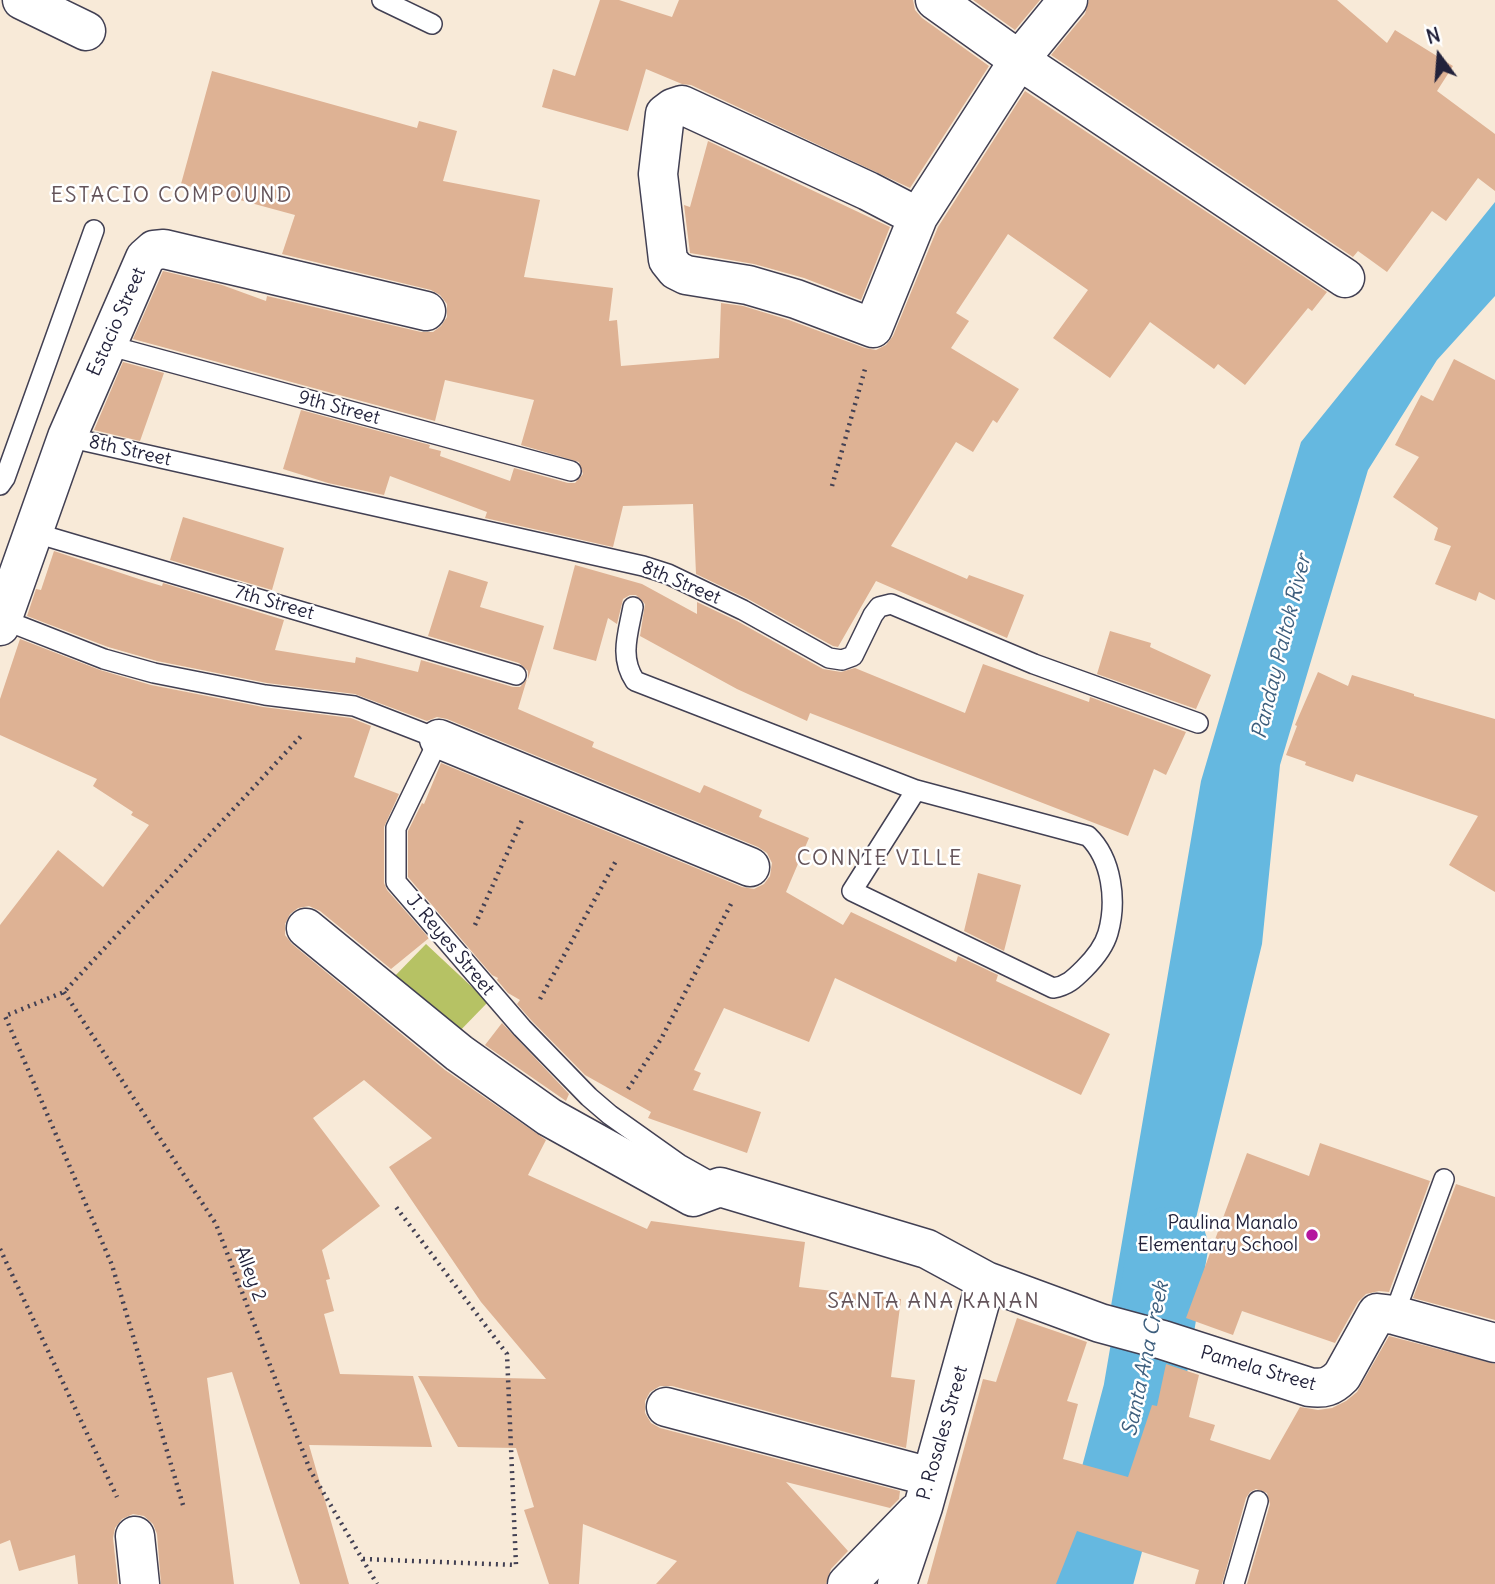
<!DOCTYPE html>
<style>
body{margin:0}
#map{position:relative;width:1495px;height:1584px;overflow:hidden;background:#f8ead8;font-family:Delius,sans-serif}
canvas{display:block}
.north{position:absolute;left:1404px;top:21px;width:70px;height:70px;-webkit-text-stroke:5px #fff;paint-order:stroke;rotate:344deg;font-size:19px;font-weight:700;line-height:28px;text-align:center;color:#22223b}
.north::after{content:'';display:block;margin:auto;width:24px;height:32px;background:#22223b;clip-path:polygon(50% 0,100% 100%,50% 72%,0 100%)}
</style>
<div id="map">
<canvas width="1495" height="1584"></canvas>
<div class="north">N</div>
</div>
<script>
const ctx = document.querySelector('canvas').getContext('2d');
ctx.lineJoin = 'round';
function paint(path, color) {
  ctx.fillStyle = color;
  ctx.fill(path, 'evenodd');
}
function trace(path, color, width, dash) {
  ctx.strokeStyle = color;
  ctx.lineWidth = width;
  ctx.lineCap = dash ? 'butt' : 'round';
  ctx.setLineDash(dash || []);
  ctx.stroke(path);
}
function label(font, color, halo, rows, align = 'center') {
  ctx.font = font + ' Delius,sans-serif';
  ctx.lineWidth = 5;
  ctx.setLineDash([]);
  ctx.textBaseline = 'middle';
  ctx.strokeStyle = halo;
  ctx.fillStyle = color;
  for (const [text, x, y, turn = 0] of rows) {
    ctx.save();
    ctx.translate(x, y);
    ctx.rotate((+turn || 0) * Math.PI / 180);
    ctx.textAlign = isNaN(turn) ? turn : align;
    if (halo) ctx.strokeText(text, 0, 0);
    ctx.fillText(text, 0, 0);
    ctx.restore();
  }
}
paint(new Path2D(`
 M 426,944 L 488,1002 L 453,1038 L 391,980 Z`), '#b6c264');
paint(new Path2D(`
 M 1495,202 L 1495,296 L 1437,360 L 1368,470 L 1280,765 L 1262,944 L 1171,1322 L 1111,1306 L 1201,781 L 1301,442 Z`), '#65b8e0');
trace(new Path2D(`
 M 1092,1584 L 1143,1393 L 1168,1247`), '#65b8e0', 80);
paint(new Path2D(`
 M 600,0 L 619,0 L 672,17 L 679,0 L 913,0 L 915,10 L 922,18 L 989,66 L 910,188 L 691,85 L 682,84 L 646,69 L 628,131 L 542,107 L 553,69 L 575,76 Z
 M 973,0 L 1040,0 L 1015,30 Z
 M 1089,0 L 1337,0 L 1387,43 L 1395,30 L 1453,66 L 1437,91 L 1495,134 L 1495,191 L 1478,178 L 1446,221 L 1432,211 L 1387,272 L 1358,251 L 1353,257 L 1051,55 L 1085,14 Z
 M 212,71 L 417,128 L 419,121 L 457,131 L 443,181 L 540,200 L 524,277 L 613,288 L 609,321 L 617,320 L 621,366 L 719,358 L 721,303 L 743,306 L 789,320 L 865,348 L 876,350 L 886,345 L 893,336 L 938,227 L 1025,91 L 1327,292 L 1312,311 L 1308,308 L 1245,385 L 1218,364 L 1214,369 L 1150,322 L 1110,378 L 1053,338 L 1088,290 L 1008,234 L 956,313 L 969,321 L 951,348 L 1019,389 L 997,423 L 993,420 L 973,452 L 956,442 L 891,546 L 967,579 L 969,575 L 1024,595 L 1007,638 L 876,581 L 838,647 L 833,646 L 748,599 L 696,574 L 693,504 L 623,506 L 613,547 L 485,518 L 487,512 L 390,476 L 384,495 L 328,483 L 283,469 L 301,410 L 430,445 L 429,448 L 441,451 L 440,456 L 510,481 L 514,468 L 568,483 L 575,483 L 583,474 L 579,462 L 521,445 L 534,400 L 445,380 L 435,421 L 133,339 L 163,271 L 222,285 L 266,301 L 267,296 L 421,332 L 433,332 L 441,326 L 447,317 L 447,304 L 440,295 L 431,290 L 282,254 L 295,215 L 181,184 Z
 M 708,141 L 890,227 L 861,300 L 804,278 L 754,264 L 690,253 L 684,205 L 690,207 Z
 M 1454,359 L 1495,380 L 1495,600 L 1479,592 L 1476,601 L 1435,584 L 1451,546 L 1434,540 L 1438,528 L 1393,497 L 1419,457 L 1395,445 L 1421,395 L 1433,401 Z
 M 123,362 L 164,373 L 140,441 L 94,430 Z
 M 183,517 L 284,548 L 272,590 L 170,560 Z
 M 54,551 L 142,580 L 162,586 L 163,583 L 284,620 L 275,650 L 355,663 L 356,657 L 418,672 L 421,660 L 513,687 L 520,687 L 527,679 L 518,709 L 594,742 L 592,747 L 700,793 L 704,785 L 762,810 L 759,817 L 809,838 L 786,892 L 843,925 L 851,912 L 956,962 L 958,956 L 998,975 L 996,981 L 1110,1034 L 1081,1095 L 835,978 L 809,1042 L 724,1008 L 694,1070 L 701,1073 L 693,1090 L 761,1112 L 747,1153 L 648,1118 L 651,1112 L 585,1075 L 531,1020 L 517,1004 L 520,1000 L 508,993 L 497,980 L 498,978 L 492,975 L 408,877 L 408,831 L 422,803 L 424,804 L 441,763 L 742,887 L 754,889 L 764,884 L 770,876 L 772,863 L 767,853 L 758,847 L 447,719 L 437,717 L 427,721 L 355,694 L 267,683 L 157,661 L 108,647 L 27,616 L 36,589 L 41,590 Z
 M 575,565 L 642,584 L 697,614 L 697,602 L 737,621 L 823,669 L 841,672 L 855,668 L 965,713 L 983,664 L 1089,702 L 1090,697 L 1186,732 L 1166,775 L 1154,769 L 1128,836 L 810,713 L 807,721 L 737,689 L 640,636 L 645,604 L 636,595 L 630,595 L 623,599 L 617,624 L 608,618 L 596,661 L 553,649 Z
 M 449,570 L 488,582 L 480,607 L 544,626 L 528,679 L 528,671 L 519,663 L 428,636 Z
 M 1110,631 L 1151,643 L 1150,647 L 1211,675 L 1196,709 L 1097,674 Z
 M 20,639 L 100,670 L 151,685 L 263,707 L 351,718 L 371,726 L 354,777 L 399,794 L 384,827 L 384,883 L 387,890 L 429,938 L 391,969 L 320,911 L 309,906 L 298,908 L 290,914 L 285,924 L 285,935 L 292,944 L 445,1070 L 546,1140 L 528,1175 L 647,1229 L 651,1221 L 805,1242 L 799,1287 L 901,1299 L 891,1377 L 915,1380 L 906,1448 L 672,1386 L 660,1386 L 650,1392 L 645,1401 L 645,1413 L 651,1423 L 660,1428 L 900,1491 L 899,1499 L 890,1508 L 786,1482 L 848,1551 L 831,1569 L 826,1584 L 656,1584 L 677,1561 L 583,1524 L 579,1584 L 549,1584 L 524,1510 L 534,1507 L 516,1448 L 458,1447 L 418,1376 L 546,1379 L 481,1302 L 389,1167 L 432,1138 L 364,1080 L 313,1118 L 380,1206 L 322,1250 L 330,1279 L 326,1280 L 334,1311 L 324,1314 L 340,1374 L 413,1376 L 432,1447 L 309,1445 L 349,1584 L 300,1584 L 232,1372 L 207,1378 L 234,1584 L 161,1584 L 157,1534 L 153,1524 L 144,1516 L 133,1514 L 122,1519 L 115,1528 L 113,1538 L 118,1584 L 78,1584 L 75,1555 L 19,1571 L 10,1540 L 0,1544 L 0,925 L 58,850 L 103,887 L 149,825 L 131,815 L 133,812 L 93,786 L 97,779 L 0,735 L 0,699 Z
 M 1318,672 L 1348,686 L 1352,675 L 1414,694 L 1414,696 L 1495,719 L 1495,892 L 1449,865 L 1478,816 L 1356,774 L 1353,782 L 1305,765 L 1306,762 L 1286,755 L 1297,726 L 1295,725 Z
 M 978,873 L 1021,885 L 1004,951 L 964,931 Z
 M 502,1023 L 569,1094 L 566,1101 L 485,1045 Z
 M 1320,1143 L 1430,1181 L 1389,1292 L 1379,1291 L 1366,1294 L 1358,1302 L 1335,1343 L 1242,1311 L 1233,1335 L 1186,1318 L 1247,1153 L 1309,1176 Z
 M 1456,1184 L 1495,1197 L 1495,1320 L 1413,1298 Z
 M 1017,1318 L 1087,1342 L 1067,1401 L 1078,1404 L 1063,1459 L 1128,1477 L 1152,1405 L 1157,1406 L 1166,1364 L 1199,1375 L 1189,1417 L 1215,1425 L 1210,1440 L 1270,1460 L 1300,1407 L 1318,1410 L 1332,1408 L 1346,1401 L 1357,1392 L 1389,1336 L 1495,1364 L 1495,1584 L 1247,1584 L 1270,1504 L 1267,1493 L 1256,1489 L 1250,1492 L 1246,1498 L 1222,1584 L 1195,1584 L 1199,1570 L 1077,1531 L 1056,1584 L 927,1584 L 983,1379 L 996,1382 Z`), '#deb294');
const lane = new Path2D(`
 M 382,0 L 432,24
 M 107,345 L 571,471
 M 67,437 L 643,566 L 668,574 L 743,610 L 829,658 L 842,660 L 853,656 L 873,615 L 879,607 L 891,604 L 1034,664 L 1198,723
 M 0,485 L 5,478 L 94,230
 M 32,532 L 516,675
 M 633,607 C 628,634 619,657 635,681 L 916,790 L 1088,836 C 1112,859 1117,901 1108,933 C 1104,947 1094,959 1084,969 C 1074,979 1067,986 1053,988 L 852,891 L 916,790
 M 2,619 L 104,659 L 154,673 L 265,695 L 354,706 L 439,739 L 396,828 L 396,882 L 522,1028 L 589,1097 L 610,1115 L 679,1164 L 720,1187
 M 1394,1315 L 1444,1179
 M 1234,1584 L 1258,1501`);
const street = new Path2D(`
 M 22,0 L 86,31
 M 935,0 L 1019,60 L 1345,278
 M 918,217 L 868,191 L 682,105 L 673,108 L 665,114 L 658,174 L 668,260 L 676,270 L 686,275 L 748,285 L 796,299 L 873,328 L 918,217 L 1019,60 L 1068,0
 M 0,626 L 67,437 L 145,258 L 154,250 L 164,249 L 426,311
 M 439,739 L 750,867
 M 306,928 L 459,1053 L 549,1117 L 693,1197 L 720,1187 L 927,1249 L 986,1281 L 1100,1323 L 1163,1340 L 1309,1387 C 1324,1389 1331,1387 1342,1376 L 1377,1313 L 1394,1315 L 1495,1343
 M 666,1407 L 931,1477
 M 135,1536 L 140,1584
 M 847,1584 L 916,1513
 M 897,1584 L 923,1507 L 986,1281`);
trace(lane, '#424053', 22);
trace(street, '#424053', 41);
trace(new Path2D(`
 M 832,486 L 865,369
 M 475,925 L 523,818
 M 64,992 L 216,1224 L 310,1470 L 377,1584
 M 540,999 L 617,859
 M 628,1089 L 661,1039 L 731,904
 M 0,1249 L 117,1497
 M 183,1505 L 112,1265 L 5,1016 L 64,992 L 303,734
 M 363,1559 L 516,1565 L 507,1354 L 396,1207`), '#424053', 4.5, [2, 5]);
trace(lane, '#fff', 19);
trace(street, '#fff', 38);
for (const [x, y, r, color] of [
 [1312,1235,7,"#b5179e"]
]) {
  const dot = new Path2D();
  dot.arc(x, y, r, 0, 2 * Math.PI);
  ctx.fillStyle = color;
  ctx.fill(dot);
  trace(dot, '#fff', 2.5);
}
label('19px', '#22223b', '#fff', [
 ["Estacio Street",117,322,-66],
 ["9th Street",339,408,15],
 ["8th Street",130,451,13],
 ["8th Street",681,583,23],
 ["7th Street",274,603,16],
 ["J. Reyes Street",450,945,50],
 ["Alley 2",250,1274,69],
 ["Pamela Street",1258,1369,16],
 ["P. Rosales Street",943,1433,-74]
]);
label('19px', '#22223b', '#fff', [
 ["Paulina Manalo",1298,1224],
 ["Elementary School",1298,1246]
], 'right');
ctx.letterSpacing = '2px';
label('21px', '#64545a', '#fff', [
 ["ESTACIO COMPOUND",172,196],
 ["CONNIE VILLE",880,859],
 ["SANTA ANA KANAN",934,1302]
]);
ctx.letterSpacing = '0px';
label('italic 21px', '#3d5e7d', '#fff', [
 ["Panday Paltok River",1282,647,-76],
 ["Santa Ana Creek",1146,1359,-78]
]);
</script>
